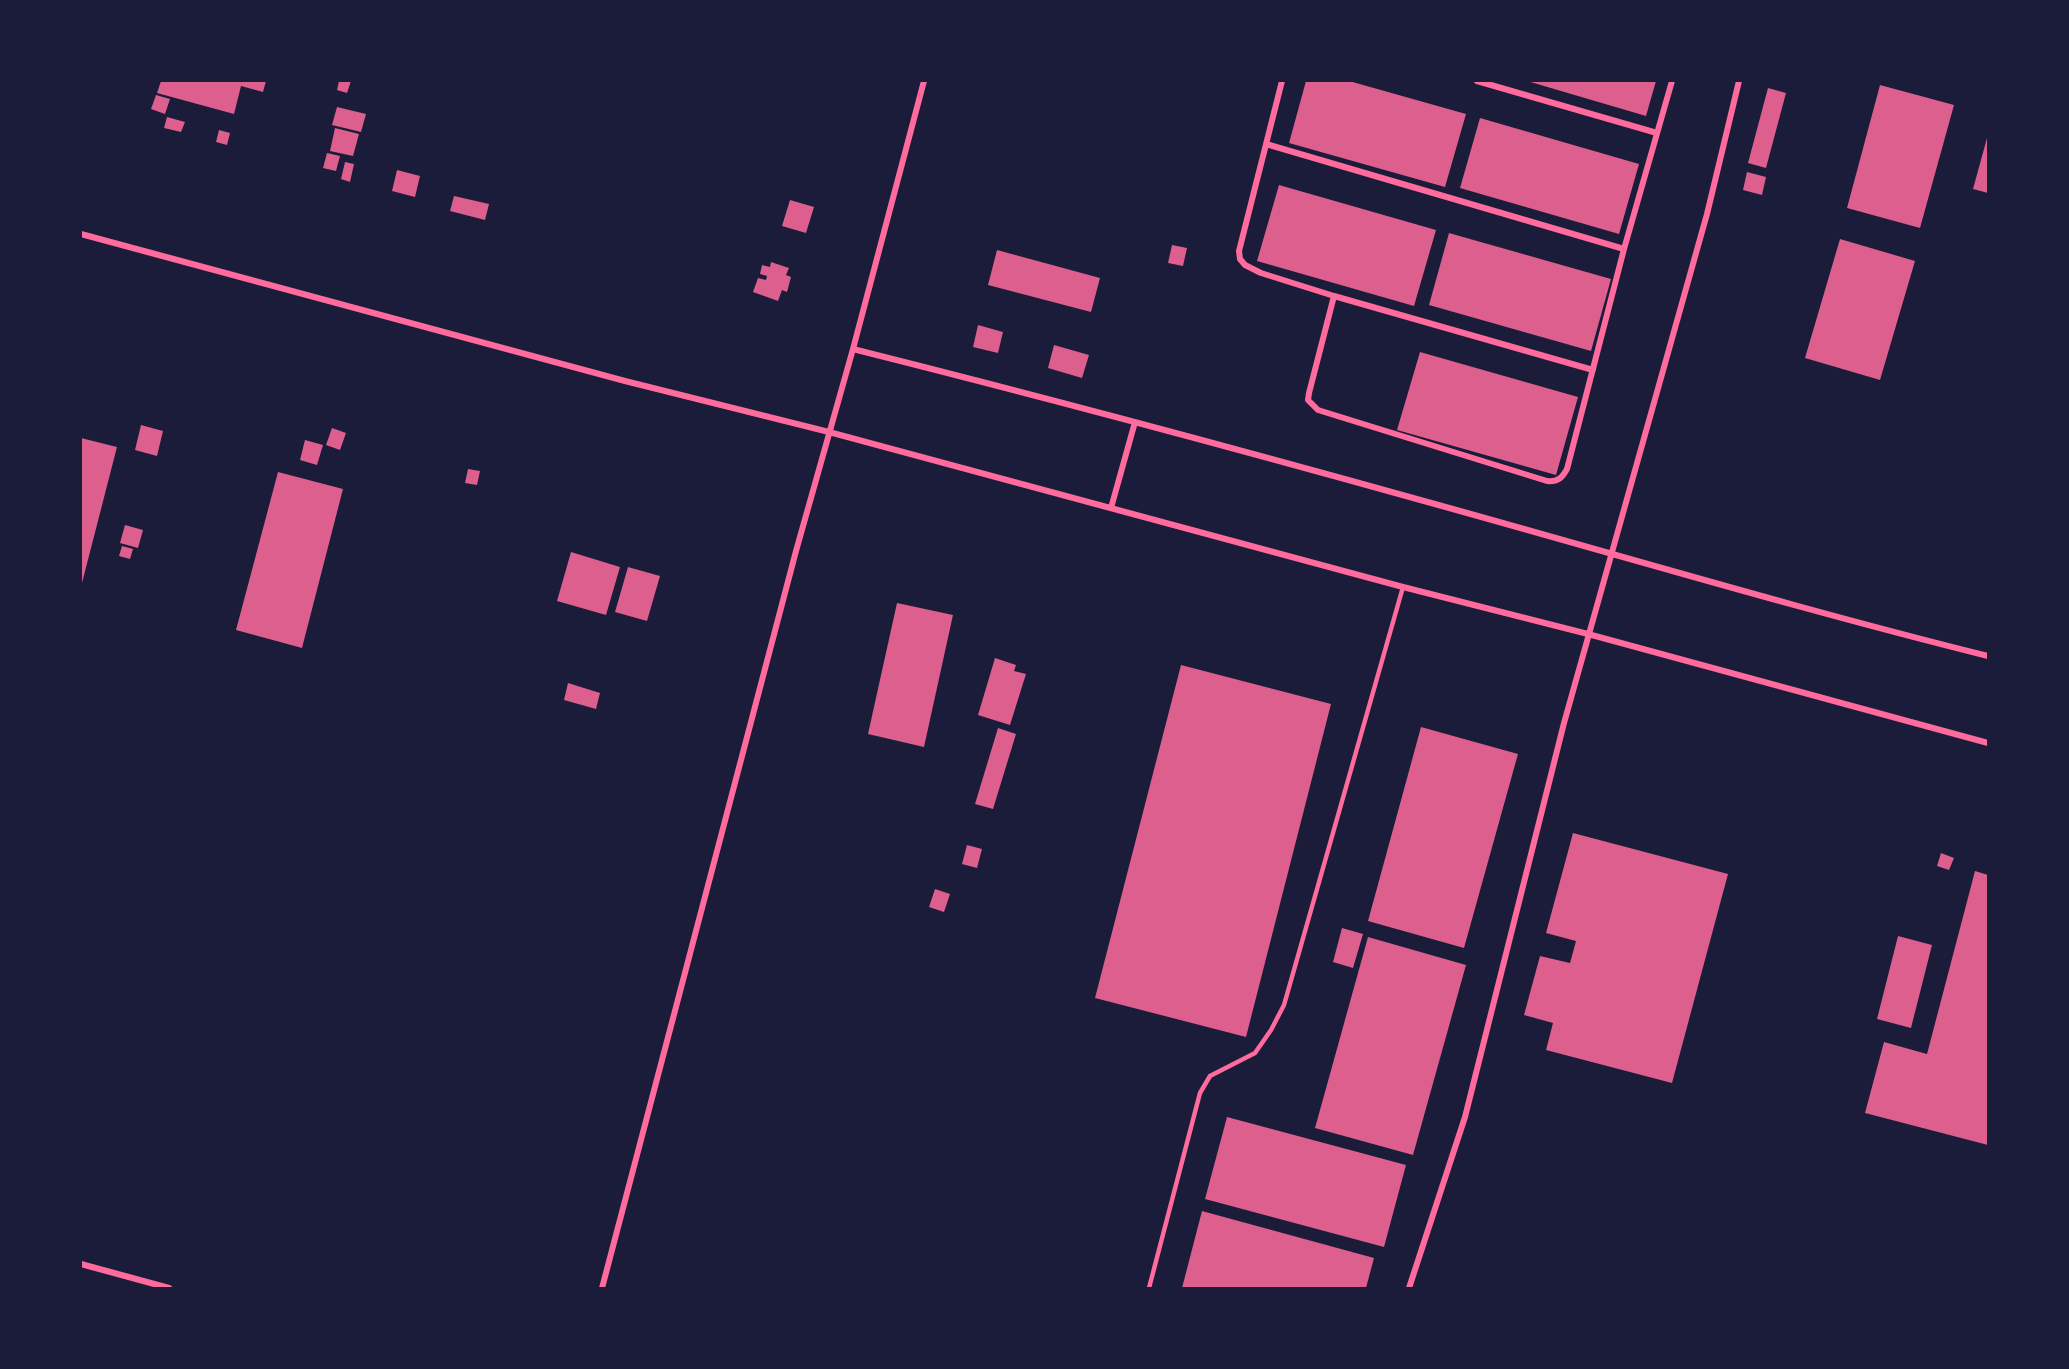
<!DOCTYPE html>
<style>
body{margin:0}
#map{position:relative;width:2069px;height:1369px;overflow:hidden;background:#1b1b3a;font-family:Barlow,sans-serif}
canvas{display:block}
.frame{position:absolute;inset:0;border:82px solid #1b1b3a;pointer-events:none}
</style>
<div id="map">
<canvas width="2069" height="1369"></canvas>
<div class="frame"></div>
</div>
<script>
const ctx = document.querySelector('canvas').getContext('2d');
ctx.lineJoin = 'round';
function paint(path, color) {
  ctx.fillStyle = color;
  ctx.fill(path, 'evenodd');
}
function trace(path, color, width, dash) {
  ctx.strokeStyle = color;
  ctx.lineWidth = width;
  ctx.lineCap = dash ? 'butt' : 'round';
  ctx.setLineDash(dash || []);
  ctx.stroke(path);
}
paint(new Path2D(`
 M 161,81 L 266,81 L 263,92 L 241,86 L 234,114 L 157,93 Z
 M 339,81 L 351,81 L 347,93 L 337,90 Z
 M 1306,81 L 1349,81 L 1466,114 L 1445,187 L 1289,143 Z
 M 1527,81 L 1656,81 L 1646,116 Z
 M 1880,85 L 1954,105 L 1920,228 L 1847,208 Z
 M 1768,88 L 1786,93 L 1766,168 L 1748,163 Z
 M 156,95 L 170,99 L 165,114 L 151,109 Z
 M 337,107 L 366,114 L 361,132 L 332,125 Z
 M 167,117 L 185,122 L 181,132 L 164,128 Z
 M 1480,118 L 1639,164 L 1619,234 L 1460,188 Z
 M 335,128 L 359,134 L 353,156 L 330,151 Z
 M 219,130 L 230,133 L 227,145 L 216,142 Z
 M 1987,138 L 1988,138 L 1988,193 L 1973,189 Z
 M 327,153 L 340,156 L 336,171 L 323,168 Z
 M 345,162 L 354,164 L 350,182 L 341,179 Z
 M 397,170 L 420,176 L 415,197 L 392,191 Z
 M 1747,172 L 1766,177 L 1762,195 L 1743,190 Z
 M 1279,185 L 1436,230 L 1414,306 L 1257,261 Z
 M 454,196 L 489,204 L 485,220 L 450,211 Z
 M 790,200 L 814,207 L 806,233 L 782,226 Z
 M 1449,233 L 1611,279 L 1591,351 L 1429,305 Z
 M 1840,239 L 1915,261 L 1880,380 L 1805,358 Z
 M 1172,245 L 1187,248 L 1183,266 L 1168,263 Z
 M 997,250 L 1100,278 L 1091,312 L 988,285 Z
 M 771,262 L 789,268 L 786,275 L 791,277 L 787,292 L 782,290 L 778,301 L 753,292 L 758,278 L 766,280 L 767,276 L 760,274 L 762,265 L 770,267 Z
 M 978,325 L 1003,332 L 998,353 L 973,347 Z
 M 1054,345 L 1089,355 L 1082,378 L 1048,368 Z
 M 1420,352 L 1578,397 L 1556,475 L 1397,430 Z
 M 141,425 L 163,431 L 157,456 L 135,450 Z
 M 332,428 L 346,433 L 340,450 L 326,445 Z
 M 81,438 L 117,447 L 82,583 L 81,583 Z
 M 305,440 L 323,445 L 317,465 L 300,460 Z
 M 468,469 L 480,471 L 477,485 L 465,483 Z
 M 278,472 L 343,489 L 302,648 L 236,630 Z
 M 125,525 L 143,530 L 138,548 L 120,543 Z
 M 122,546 L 133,549 L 130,559 L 119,556 Z
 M 571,552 L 620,567 L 606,615 L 557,601 Z
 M 628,567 L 660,576 L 647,621 L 615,612 Z
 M 897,603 L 953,615 L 924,747 L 868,734 Z
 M 995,658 L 1016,665 L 1014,671 L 1026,674 L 1010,725 L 978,715 Z
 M 1181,665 L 1331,704 L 1246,1037 L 1095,998 Z
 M 568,683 L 600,693 L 596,709 L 564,700 Z
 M 1421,727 L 1518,754 L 1464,948 L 1368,921 Z
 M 998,728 L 1016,734 L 993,809 L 975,804 Z
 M 1573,833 L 1728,874 L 1672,1083 L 1546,1050 L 1553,1023 L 1524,1015 L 1540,956 L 1570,963 L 1576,941 L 1546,933 Z
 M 967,845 L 982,849 L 977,868 L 962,864 Z
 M 1941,853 L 1954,858 L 1949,870 L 1937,866 Z
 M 1975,871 L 1988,875 L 1988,1145 L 1865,1113 L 1884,1042 L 1927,1054 Z
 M 935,889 L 950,894 L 944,912 L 929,907 Z
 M 1342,928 L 1363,934 L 1353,968 L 1333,962 Z
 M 1898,936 L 1932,945 L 1911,1028 L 1877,1019 Z
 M 1368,937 L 1466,965 L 1413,1155 L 1315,1128 Z
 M 1227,1117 L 1406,1165 L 1384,1247 L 1205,1199 Z
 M 1202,1211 L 1374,1258 L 1366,1288 L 1182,1288 Z`), '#dd5f8e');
trace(new Path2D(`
 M 1149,1288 L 1200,1093 L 1210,1076 L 1255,1053 L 1271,1030 L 1284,1005 L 1403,587`), '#ff6b9d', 4.5);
trace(new Path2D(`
 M 1282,81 L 1239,251 L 1240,259 L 1245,265 L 1261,273 L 1334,296 L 1593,370
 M 1477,81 L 1657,133
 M 1266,144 L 1624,249 L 1567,469 C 1562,478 1558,482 1547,481 L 1318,410 L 1308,400 L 1309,393 L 1334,296
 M 81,234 L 625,381 L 829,432 L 1403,587 L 1588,634 L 1988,743
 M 1624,249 L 1672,81
 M 853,349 C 1044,397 1234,448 1424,501 C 1612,553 1799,609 1988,656
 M 1111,508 L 1135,422
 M 81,1264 L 169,1288
 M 602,1288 L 796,551 L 853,349 L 924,81
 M 1409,1288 L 1465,1117 L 1564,723 L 1707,214 L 1739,81`), '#ff6b9d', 6);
</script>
